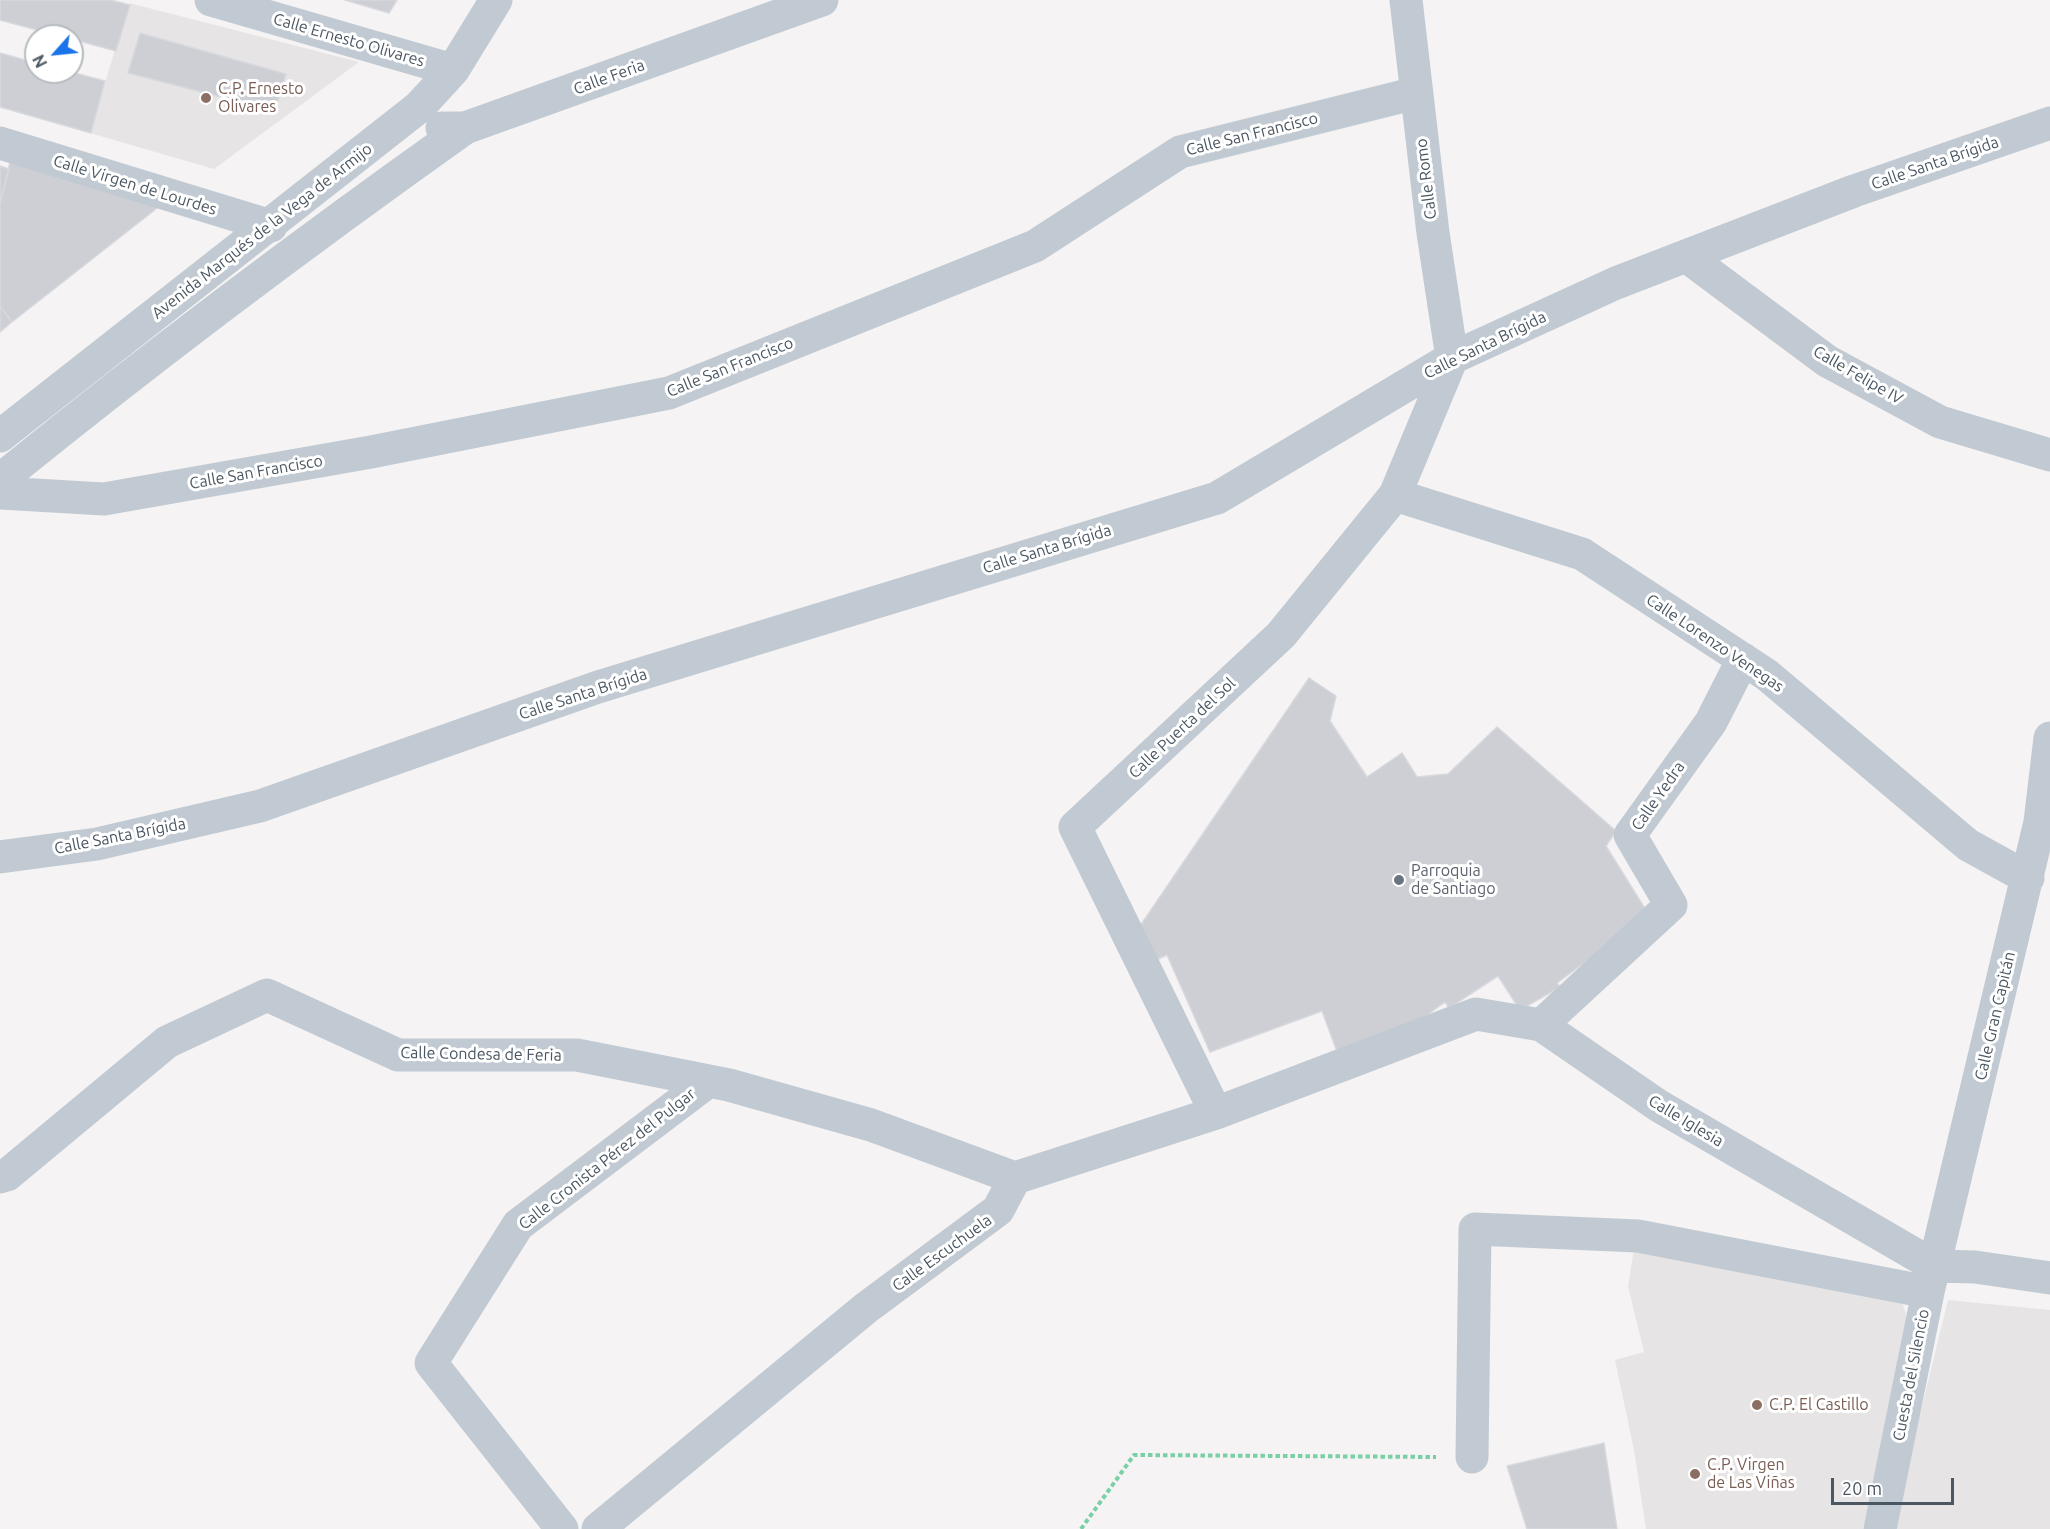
<!DOCTYPE html>
<meta charset="utf-8">
<style>
body{margin:0}
#map{position:relative;width:2050px;height:1529px;overflow:hidden;background:#f5f3f3;font-family:Ubuntu,sans-serif}
canvas{display:block}
.north{position:absolute;left:24px;top:24px;width:60px;height:60px;box-sizing:border-box;background:#fff;border:2px solid #b7bbc0;border-radius:50%;rotate:243deg;font-size:16px;font-weight:700;line-height:24px;text-align:center;color:#4a5661}
.north::after{content:'';display:block;margin:auto;width:21px;height:27px;background:#1a73e8;clip-path:polygon(50% 0,100% 100%,50% 72%,0 100%)}
.scale{position:absolute;left:1831px;top:1478px;width:123px;height:27px;box-sizing:border-box;border:3px solid #4a5661;border-top:0;padding-left:8px;font-size:18px;line-height:21px;white-space:nowrap;color:#4a5661;-webkit-text-stroke:4px #fff;paint-order:stroke}
</style>
<div id="map">
<canvas width="2050" height="1529"></canvas>
<div class="north">N</div>
<div class="scale">20 m</div>
</div>
<script>
const ctx = document.querySelector('canvas').getContext('2d');
ctx.lineJoin = 'round';
function paint(path, color) {
  ctx.fillStyle = color;
  ctx.fill(path, 'evenodd');
}
function trace(path, color, width, dash) {
  ctx.strokeStyle = color;
  ctx.lineWidth = width;
  ctx.lineCap = dash ? 'butt' : 'round';
  ctx.setLineDash(dash || []);
  ctx.stroke(path);
}
function label(font, color, halo, rows, align = 'center') {
  ctx.font = font + ' Ubuntu,sans-serif';
  ctx.lineWidth = 6;
  ctx.setLineDash([]);
  ctx.textBaseline = 'middle';
  ctx.strokeStyle = halo;
  ctx.fillStyle = color;
  for (const [text, x, y, turn = 0] of rows) {
    ctx.save();
    ctx.translate(x, y);
    ctx.rotate((+turn || 0) * Math.PI / 180);
    ctx.textAlign = isNaN(turn) ? turn : align;
    if (halo) ctx.strokeText(text, 0, 0);
    ctx.fillText(text, 0, 0);
    ctx.restore();
  }
}
paint(new Path2D(`
 M 129,3 L 359,62 L 214,169 L 90,133 Z
 M 1635,1243 L 1899,1293 L 1908,1320 L 1863,1529 L 1646,1529 L 1634,1450 L 1615,1360 L 1644,1352 L 1628,1286 Z
 M 1948,1300 L 2050,1310 L 2050,1529 L 1892,1529 Z`), '#e6e4e5');
const building = new Path2D(`
 M 0,0 L 110,0 L 130,5 L 116,51 L 72,39 L 72,36 L 59,36 L 0,20 Z
 M 345,0 L 397,0 L 389,13 Z
 M 140,33 L 286,74 L 275,111 L 128,73 Z
 M 0,53 L 36,63 L 36,72 L 71,72 L 105,81 L 91,133 L 0,107 Z
 M 10,162 L 161,205 L 12,322 L 0,306 L 0,204 Z
 M 0,166 L 9,169 L 0,204 Z
 M 0,306 L 12,322 L 0,332 Z
 M 1309,678 L 1336,696 L 1330,721 L 1367,777 L 1402,753 L 1417,777 L 1448,774 L 1497,727 L 1616,831 L 1606,846 L 1649,915 L 1557,983 L 1560,987 L 1520,1010 L 1498,976 L 1449,1008 L 1445,1002 L 1397,1037 L 1339,1057 L 1322,1011 L 1210,1052 L 1167,955 L 1156,960 L 1140,926 Z
 M 1604,1443 L 1617,1529 L 1527,1529 L 1507,1466 Z`);
paint(building, '#cdcfd5');
trace(building, '#d7d9de', 1.5);
trace(new Path2D(`
 M 1081,1529 L 1134,1455 L 1436,1457`), '#7ad0a6', 4, [4.5, 3]);
trace(new Path2D(`
 M 211,0 L 453,70
 M 442,128 L 465,128 L 822,0
 M 0,143 L 271,226
 M 1686,256 L 1827,361 L 1940,422 L 2050,455
 M 0,436 L 419,107 L 453,70 L 496,0
 M 0,480 C 151,357 306,241 465,128
 M 0,493 L 104,499 L 371,452 L 669,393 L 1035,246 L 1180,152 L 1416,93
 M 1395,495 L 1582,554 L 1767,675 L 1968,845 L 2028,878
 M 0,857 L 97,844 L 260,806 L 598,687 L 1217,498 L 1452,358 L 1616,283 L 1854,191 L 2050,123
 M 1541,1025 L 1671,905 L 1630,835 L 1711,722 L 1743,659
 M 1216,1113 L 1075,827 L 1281,635 L 1395,495 L 1452,358 L 1433,233 L 1406,0
 M 0,1177 L 7,1175 L 167,1042 L 267,995 L 398,1055 L 577,1055 L 729,1085 L 871,1125 L 1015,1178
 M 1472,1457 L 1475,1229 L 1638,1236 L 1928,1292
 M 562,1529 L 431,1363 L 518,1225 L 706,1083
 M 598,1529 L 866,1308 L 998,1210 L 1015,1178 L 1216,1113 L 1476,1014 L 1541,1025 L 1659,1106 L 1935,1266 L 1975,1267 L 2050,1278
 M 1880,1529 L 1928,1292 L 2040,822 L 2050,738`), '#c1cad2', 33);
for (const [x, y, r, color] of [
 [206,98,6,"#8d6e63"],
 [1399,880,6,"#6b7280"],
 [1757,1405,6,"#8d6e63"],
 [1695,1474,6,"#8d6e63"]
]) {
  const dot = new Path2D();
  dot.arc(x, y, r, 0, 2 * Math.PI);
  ctx.fillStyle = color;
  ctx.fill(dot);
  trace(dot, '#fff', 2);
}
label('16px', '#4a5661', '#fff', [
 ["Calle Ernesto Olivares",349,40,16],
 ["Calle Feria",609,77,-20],
 ["Calle San Francisco",1252,134,-14],
 ["Calle Santa Brígida",1935,163,-19],
 ["Calle Romo",1426,179,-97],
 ["Calle Virgen de Lourdes",135,185,17],
 ["Avenida Marqués de la Vega de Armijo",262,231,-38],
 ["Calle Santa Brígida",1485,345,-26],
 ["Calle San Francisco",730,367,-22],
 ["Calle Felipe IV",1858,375,30],
 ["Calle San Francisco",256,472,-10],
 ["Calle Santa Brígida",1047,549,-17],
 ["Calle Lorenzo Venegas",1715,643,34],
 ["Calle Santa Brígida",583,694,-18],
 ["Calle Puerta del Sol",1182,728,-43],
 ["Calle Yedra",1658,796,-55],
 ["Calle Santa Brígida",120,836,-11],
 ["Calle Gran Capitán",1995,1016,-77],
 ["Calle Condesa de Feria",481,1054,1],
 ["Calle Iglesia",1686,1121,31],
 ["Calle Cronista Pérez del Pulgar",607,1159,-38],
 ["Calle Escuchuela",942,1253,-36],
 ["Cuesta del Silencio",1911,1375,-79]
]);
label('16px', '#785e54', '#fff', [
 ["C.P. Ernesto",218,89],
 ["Olivares",218,107],
 ["C.P. El Castillo",1769,1405],
 ["C.P. Virgen",1707,1465],
 ["de Las Viñas",1707,1483]
], 'left');
label('16px', '#5b616d', '#fff', [
 ["Parroquia",1411,871],
 ["de Santiago",1411,889]
], 'left');
</script>
